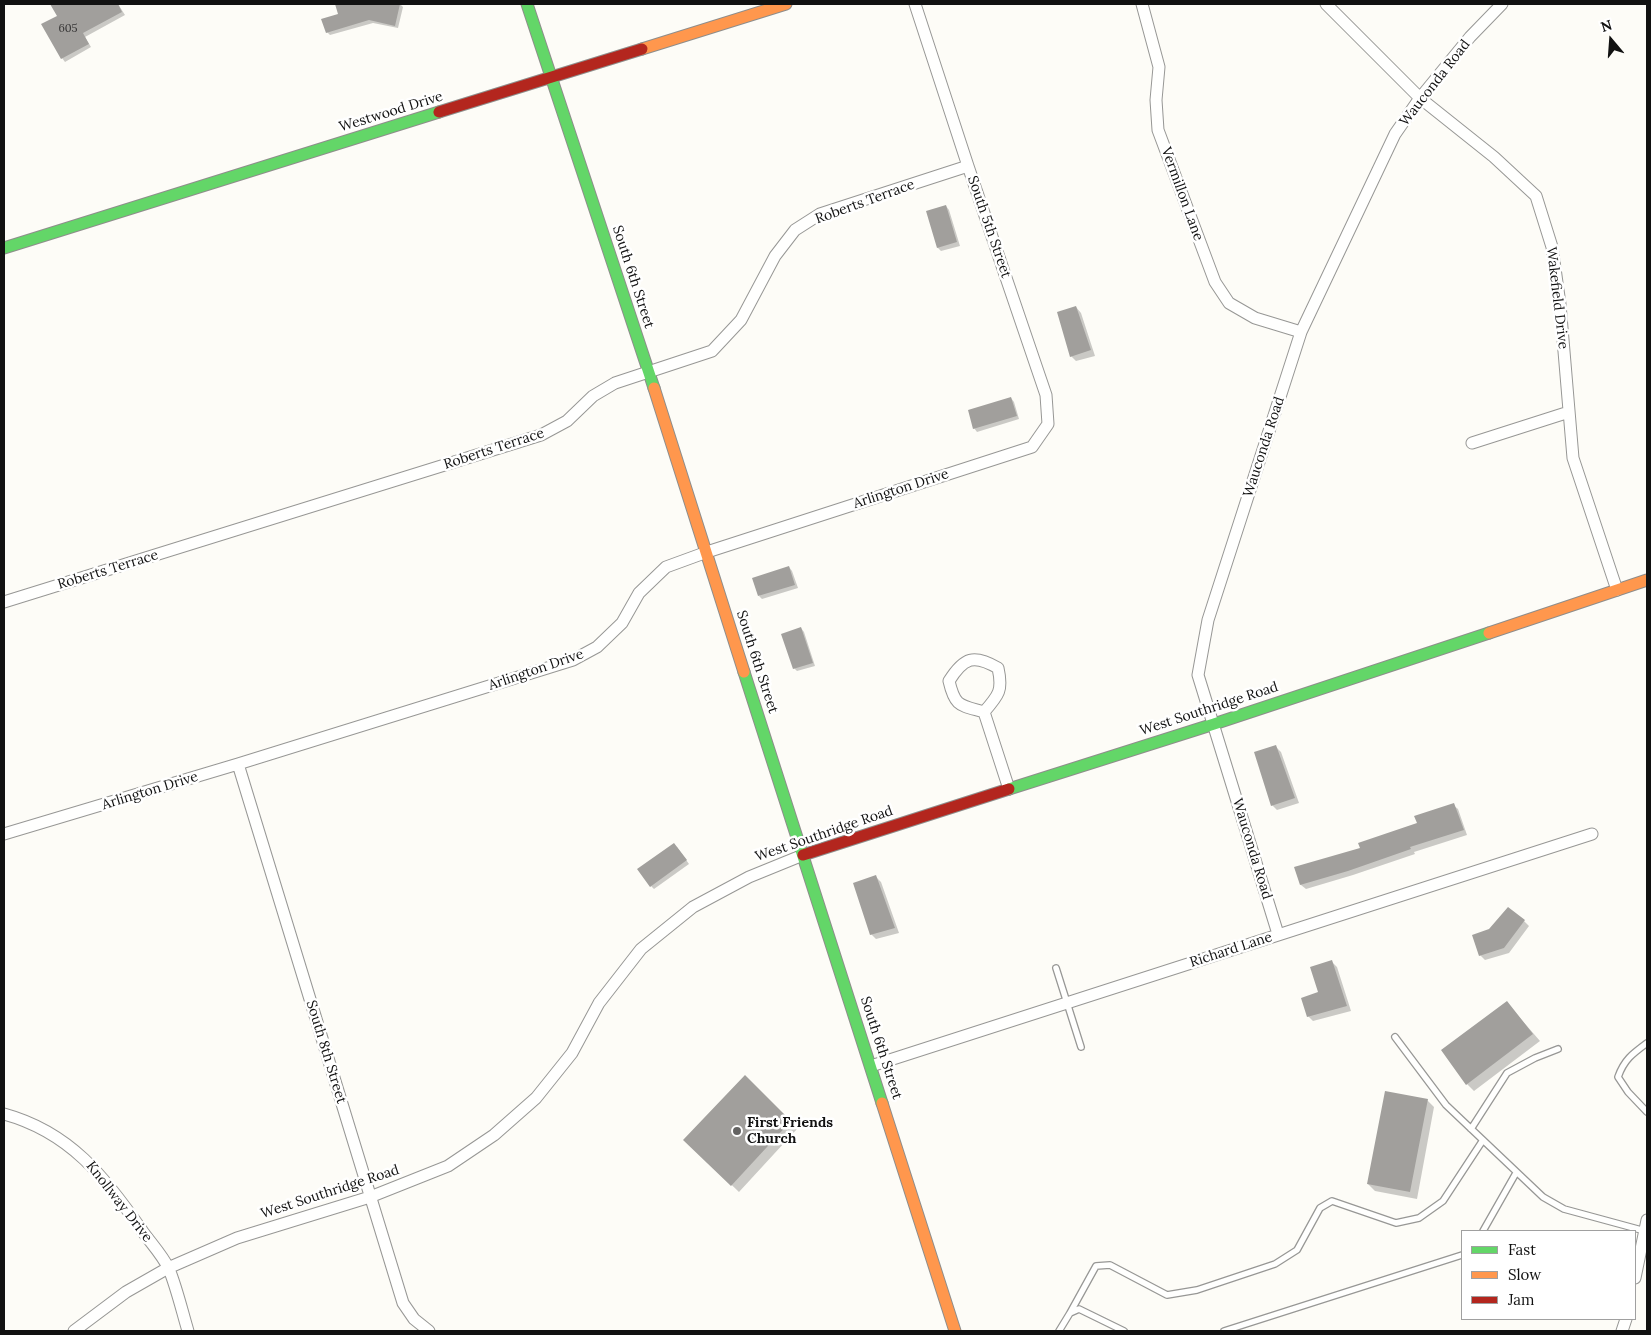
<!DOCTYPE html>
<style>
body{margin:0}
#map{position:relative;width:1651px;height:1335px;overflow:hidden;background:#fdfcf7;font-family:Lora,serif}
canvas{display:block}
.frame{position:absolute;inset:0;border:5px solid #111;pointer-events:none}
.legend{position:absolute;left:1461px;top:1230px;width:175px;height:90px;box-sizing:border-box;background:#fff;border:1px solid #a0a0a0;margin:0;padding:6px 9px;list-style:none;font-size:15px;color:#111}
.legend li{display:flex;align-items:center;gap:10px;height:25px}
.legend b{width:25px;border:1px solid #a0a0a0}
.north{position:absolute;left:1586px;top:15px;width:50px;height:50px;-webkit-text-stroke:4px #fff;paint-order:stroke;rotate:342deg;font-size:14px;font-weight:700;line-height:20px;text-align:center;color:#111}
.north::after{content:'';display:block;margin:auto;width:18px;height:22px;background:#111;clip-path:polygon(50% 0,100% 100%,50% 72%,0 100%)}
</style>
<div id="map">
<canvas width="1651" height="1335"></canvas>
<div class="frame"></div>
<ul class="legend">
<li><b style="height:6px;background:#63d668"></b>Fast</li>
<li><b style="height:6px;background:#ff974d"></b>Slow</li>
<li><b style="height:6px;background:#b3261e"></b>Jam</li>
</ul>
<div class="north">N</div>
</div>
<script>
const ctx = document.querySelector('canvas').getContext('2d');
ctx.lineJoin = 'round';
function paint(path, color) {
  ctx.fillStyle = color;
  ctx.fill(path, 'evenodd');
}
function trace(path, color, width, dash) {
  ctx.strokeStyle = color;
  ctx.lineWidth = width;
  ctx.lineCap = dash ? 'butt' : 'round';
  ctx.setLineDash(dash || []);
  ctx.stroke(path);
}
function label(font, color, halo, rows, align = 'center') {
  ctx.font = font + ' Lora,serif';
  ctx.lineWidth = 5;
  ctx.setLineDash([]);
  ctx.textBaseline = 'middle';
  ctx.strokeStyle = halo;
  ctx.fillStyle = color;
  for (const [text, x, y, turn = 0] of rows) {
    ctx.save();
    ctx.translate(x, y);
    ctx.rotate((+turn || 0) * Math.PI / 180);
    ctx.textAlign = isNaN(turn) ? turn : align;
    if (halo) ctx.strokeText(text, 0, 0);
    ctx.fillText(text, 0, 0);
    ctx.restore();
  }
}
paint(new Path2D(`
 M 58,4 L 86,4 L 88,7 L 93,4 L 118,4 L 125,15 L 85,37 L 91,47 L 65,62 L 62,58 L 58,16 L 53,6 Z
 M 344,4 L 400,4 L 403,7 L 398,28 L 373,23 L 330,35 L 327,32 L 339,14 L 337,6 Z
 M 946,206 L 949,210 L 960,246 L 941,251 L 938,248 L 927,212 Z
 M 1076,307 L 1081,313 L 1095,356 L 1076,361 L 1071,356 Z
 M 1011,398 L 1014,402 L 1019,419 L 977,432 L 974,428 Z
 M 789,567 L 792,571 L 798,588 L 762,599 L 759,596 Z
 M 801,628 L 804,632 L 815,666 L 797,671 L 794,668 Z
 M 1276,747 L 1281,752 L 1299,803 L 1277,810 L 1272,805 Z
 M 1453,805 L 1458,809 L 1467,835 L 1414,852 L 1415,854 L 1353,875 L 1306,889 L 1301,885 L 1296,867 L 1361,849 L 1418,824 Z
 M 677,847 L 689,864 L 654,889 L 651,886 Z
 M 876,877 L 881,882 L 899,933 L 876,939 L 871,934 Z
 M 1524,921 L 1529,926 L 1509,953 L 1485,960 L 1480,955 Z
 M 1332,962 L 1337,967 L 1351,1011 L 1313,1021 L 1308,1016 L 1320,993 Z
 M 1507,1003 L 1540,1041 L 1474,1091 L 1467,1084 Z
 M 745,1077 L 797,1129 L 739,1192 L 685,1140 Z
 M 1427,1100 L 1434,1107 L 1417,1199 L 1375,1191 L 1368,1184 Z`), '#0003');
paint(new Path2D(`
 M 50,4 L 118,4 L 122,12 L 83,33 L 89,44 L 61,59 L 41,24 L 57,16 Z
 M 335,4 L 400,4 L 395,26 L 369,20 L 326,33 L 321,19 L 338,14 Z
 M 946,205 L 957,242 L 937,248 L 926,211 Z
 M 1076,306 L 1091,350 L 1070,357 L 1057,312 Z
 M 1011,397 L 1017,416 L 973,429 L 968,410 Z
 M 789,566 L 795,585 L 758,596 L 752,578 Z
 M 801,627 L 813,663 L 793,669 L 781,634 Z
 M 1276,745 L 1295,798 L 1271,806 L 1254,752 Z
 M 1454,803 L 1464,830 L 1410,847 L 1411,849 L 1348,871 L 1300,885 L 1294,867 L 1360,848 L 1358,843 L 1417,823 L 1414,816 Z
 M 674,843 L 687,860 L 650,887 L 637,869 Z
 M 876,875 L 895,928 L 870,935 L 853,883 Z
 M 1508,907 L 1525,920 L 1504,948 L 1479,956 L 1472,935 L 1489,929 Z
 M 1332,960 L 1347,1006 L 1307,1017 L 1301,998 L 1318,992 L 1310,967 Z
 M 1507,1001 L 1533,1034 L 1466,1085 L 1441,1050 Z
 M 745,1075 L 791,1121 L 731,1186 L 683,1140 Z
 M 1385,1091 L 1428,1099 L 1410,1192 L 1367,1184 Z`), '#a19f9c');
const lane = new Path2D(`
 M 1056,968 L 1081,1047
 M 1395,1037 L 1446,1105 L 1543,1197 L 1564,1209 L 1645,1231
 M 1647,1043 C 1632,1054 1624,1060 1618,1077 L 1628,1092 L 1647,1112
 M 1471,1129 L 1507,1073 L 1535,1058 L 1558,1049
 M 1483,1231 L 1516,1173
 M 1070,1313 L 1096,1266 L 1110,1265 L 1167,1295 L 1197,1290 L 1275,1264 L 1297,1250 L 1320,1208 L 1332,1201 L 1396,1223 L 1419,1218 L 1443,1201 L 1483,1140
 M 1059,1331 L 1070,1313 L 1079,1309 L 1124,1331
 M 1224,1331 L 1462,1255`);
const street = new Path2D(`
 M 1142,4 L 1159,67 L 1156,100 L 1158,130 L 1215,282 L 1229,303 L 1255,318 L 1301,332
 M 1326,4 L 1420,98 L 1494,157 L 1536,196 L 1552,247 L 1560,304 L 1573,458 L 1617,590
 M 1472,443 L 1569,412
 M 4,602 L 541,435 L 567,421 L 593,396 L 615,383 L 712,351 L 741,320 L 775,256 L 795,230 L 820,214 L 968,166
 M 984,712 C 960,705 955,707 949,681 C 964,657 974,654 998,668 C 1003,690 999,695 984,712 L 1009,789
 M 238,764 L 403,1303 L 414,1319 L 429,1331
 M 4,834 L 238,764 L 573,660 L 597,647 L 622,623 L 639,593 L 666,567 L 707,552 L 1032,447 L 1048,424 L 1046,395 L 968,166 L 915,4
 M 1278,934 L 1198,675 L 1208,620 L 1301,332 L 1395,134 L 1420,98 L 1470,37 L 1502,4
 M 871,1066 L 1592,834
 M 4,1114 C 70,1132 105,1177 143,1232 C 151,1243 163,1256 169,1269 C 177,1289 182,1311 188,1331
 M 1635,1278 L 1647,1220
 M 74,1331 L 126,1292 L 168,1268 L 237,1238 L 370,1197 L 448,1166 L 494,1135 L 536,1098 L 572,1053 L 599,1003 L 641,949 L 693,907 L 749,877 L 803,855
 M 1622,1331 L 1626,1319`);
const fast = new Path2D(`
 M 527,4 L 654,388
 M 4,248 L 439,112
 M 744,672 L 882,1103
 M 1009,789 L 1214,724 L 1489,633`);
const slow = new Path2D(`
 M 642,49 L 786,4
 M 654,388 L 744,672
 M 1489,633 L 1647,580
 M 882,1103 L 955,1331`);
const jam = new Path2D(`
 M 439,112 L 642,49
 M 803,855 L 1009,789`);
trace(lane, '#979795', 8);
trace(street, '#979795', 13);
trace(fast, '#8e8d8b', 13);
trace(slow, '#8e8d8b', 13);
trace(jam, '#8e8d8b', 13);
trace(lane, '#fffffe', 5.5);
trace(street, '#fffffe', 11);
trace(fast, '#63d668', 11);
trace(slow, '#ff974d', 11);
trace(jam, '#b3261e', 11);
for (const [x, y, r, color] of [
 [737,1131,5,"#646362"]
]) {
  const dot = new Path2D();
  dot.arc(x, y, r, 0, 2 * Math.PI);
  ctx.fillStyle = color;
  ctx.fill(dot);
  trace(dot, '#fff', 2);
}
label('11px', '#353434', null, [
 ["605",68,29]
]);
label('14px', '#111', '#fff', [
 ["Wauconda Road",1435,83,-52],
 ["Westwood Drive",391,112,-17],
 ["Vermillon Lane",1182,194,70],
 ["Roberts Terrace",865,202,-20],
 ["South 5th Street",989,227,71],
 ["South 6th Street",633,277,72],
 ["Wakefield Drive",1557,298,83],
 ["Wauconda Road",1264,447,-72],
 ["Roberts Terrace",494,449,-18],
 ["Arlington Drive",901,489,-18],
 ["Roberts Terrace",108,570,-17],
 ["South 6th Street",757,662,72],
 ["Arlington Drive",536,670,-19],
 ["West Southridge Road",1209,709,-18],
 ["Arlington Drive",150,791,-17],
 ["West Southridge Road",824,834,-19],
 ["Wauconda Road",1252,849,73],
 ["Richard Lane",1231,950,-18],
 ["South 6th Street",881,1048,72],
 ["South 8th Street",326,1052,73],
 ["West Southridge Road",330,1192,-18],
 ["Knollway Drive",119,1202,52]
]);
label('bold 14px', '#111', '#fff', [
 ["First Friends",747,1123],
 ["Church",747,1139]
], 'left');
</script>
